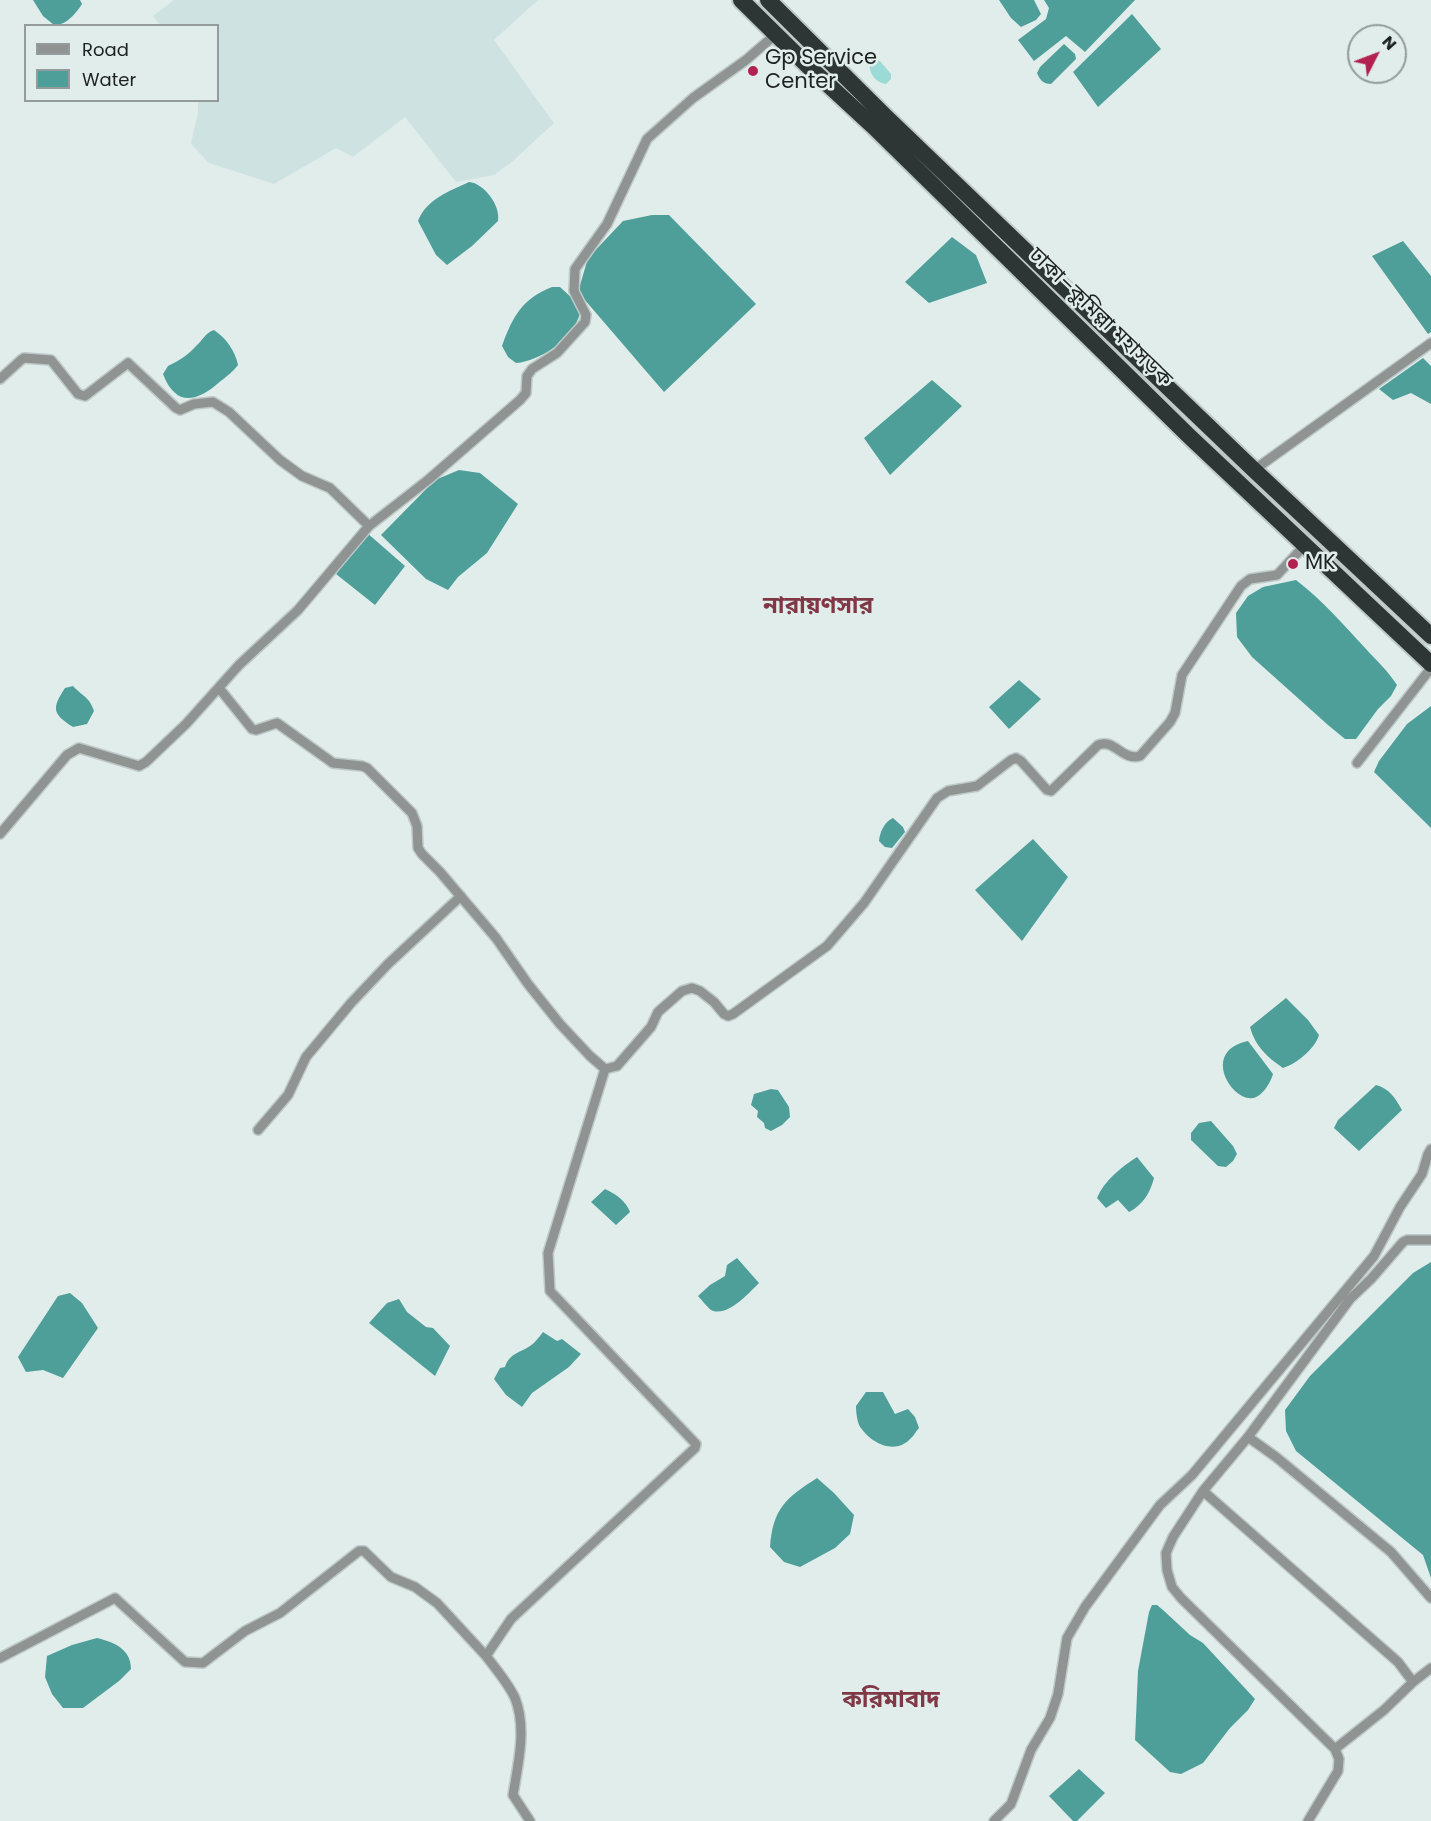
<!DOCTYPE html>
<meta charset="utf-8">
<style>
body{margin:0}
#map{position:relative;width:1431px;height:1821px;overflow:hidden;background:#e1edeb;font-family:Poppins,sans-serif}
canvas{display:block}
.legend{position:absolute;left:24px;top:24px;width:195px;height:78px;box-sizing:border-box;background:#e1edeb;border:2px solid #939c9a;margin:0;padding:8px 10px;list-style:none;font-size:18px;color:#1d2221}
.legend li{display:flex;align-items:center;gap:12px;height:30px}
.legend b{width:30px;border:2px solid #939c9a}
.north{position:absolute;left:1347px;top:24px;width:60px;height:60px;box-sizing:border-box;background:#e1edeb;border:2px solid #939c9a;border-radius:50%;rotate:48deg;font-size:16px;font-weight:700;line-height:24px;text-align:center;color:#1d2221}
.north::after{content:'';display:block;margin:auto;width:21px;height:27px;background:#b2214f;clip-path:polygon(50% 0,100% 100%,50% 72%,0 100%)}
</style>
<div id="map">
<canvas width="1431" height="1821"></canvas>
<ul class="legend">
<li><b style="height:8px;background:#8f9493"></b>Road</li>
<li><b style="height:16px;background:#4e9f99"></b>Water</li>
</ul>
<div class="north">N</div>
</div>
<script>
const ctx = document.querySelector('canvas').getContext('2d');
ctx.lineJoin = 'round';
function paint(path, color) {
  ctx.fillStyle = color;
  ctx.fill(path, 'evenodd');
}
function trace(path, color, width, dash) {
  ctx.strokeStyle = color;
  ctx.lineWidth = width;
  ctx.lineCap = dash ? 'butt' : 'round';
  ctx.setLineDash(dash || []);
  ctx.stroke(path);
}
function label(font, color, halo, rows, align = 'center') {
  ctx.font = font + ' Poppins,"Noto Sans Bengali",sans-serif';
  ctx.lineWidth = 5;
  ctx.setLineDash([]);
  ctx.textBaseline = 'middle';
  ctx.strokeStyle = halo;
  ctx.fillStyle = color;
  for (const [text, x, y, turn = 0] of rows) {
    ctx.save();
    ctx.translate(x, y);
    ctx.rotate((+turn || 0) * Math.PI / 180);
    ctx.textAlign = isNaN(turn) ? turn : align;
    if (halo) ctx.strokeText(text, 0, 0);
    ctx.fillText(text, 0, 0);
    ctx.restore();
  }
}
paint(new Path2D(`
 M 174,0 L 538,0 L 494,40 L 554,123 L 513,161 L 494,175 L 456,182 L 405,117 L 353,157 L 336,148 L 274,184 L 243,174 L 209,163 L 191,144 L 198,112 L 198,101 L 218,100 L 218,26 L 160,25 L 153,16 Z`), '#cee3e1');
paint(new Path2D(`
 M 876,60 L 880,61 L 891,74 L 891,79 L 886,84 C 876,83 868,73 870,63 Z`), '#9bdbd5');
paint(new Path2D(`
 M 33,0 L 80,0 L 82,4 C 76,13 66,26 54,25 L 43,16 Z
 M 999,0 L 1034,0 L 1041,14 L 1036,20 L 1021,27 L 1011,18 Z
 M 1044,0 L 1135,0 L 1085,52 L 1066,36 L 1034,61 L 1018,40 L 1046,19 L 1049,8 Z
 M 1132,14 L 1161,49 L 1098,107 L 1073,72 Z
 M 1064,44 L 1075,54 L 1076,59 L 1051,84 C 1043,84 1040,80 1037,73 L 1040,67 Z
 M 469,182 C 484,183 501,206 498,221 L 472,246 L 447,265 L 436,255 L 418,221 C 426,200 449,191 469,182 Z
 M 652,215 L 669,215 L 756,304 L 664,392 L 578,292 L 588,258 L 623,221 Z
 M 952,237 L 976,255 L 987,283 L 929,303 L 905,282 Z
 M 1403,241 L 1431,276 L 1431,332 L 1428,334 L 1372,256 Z
 M 552,287 L 560,287 L 573,299 L 580,313 C 574,338 541,361 516,363 L 508,357 L 502,346 C 513,316 522,299 552,287 Z
 M 214,330 C 227,339 235,351 238,365 C 231,374 224,378 216,385 C 194,403 175,405 163,374 L 168,366 C 179,361 188,355 196,346 C 203,340 205,333 214,330 Z
 M 1423,358 L 1431,366 L 1431,404 L 1411,393 L 1393,400 L 1379,389 Z
 M 932,380 L 962,406 L 890,475 L 864,438 Z
 M 459,470 L 480,473 L 518,504 L 487,553 L 458,577 L 448,590 L 426,579 L 381,535 L 435,480 Z
 M 366,532 L 405,566 L 375,605 L 336,574 Z
 M 1296,580 C 1322,600 1344,625 1366,649 C 1377,661 1388,671 1397,685 L 1391,696 L 1378,709 L 1356,739 L 1345,739 L 1328,725 L 1252,657 L 1237,637 L 1236,613 L 1248,596 L 1263,587 Z
 M 1019,680 L 1041,699 L 1009,729 L 989,707 Z
 M 73,686 C 83,697 89,696 94,711 L 87,724 L 73,727 C 53,714 51,709 65,688 Z
 M 1431,706 L 1431,828 L 1374,772 L 1379,761 L 1407,724 Z
 M 893,818 L 903,827 L 905,832 L 892,848 L 885,847 L 879,841 C 880,832 884,822 893,818 Z
 M 1033,839 L 1068,877 L 1022,941 L 975,890 Z
 M 1286,998 L 1308,1020 L 1319,1035 C 1315,1049 1296,1064 1283,1068 C 1267,1057 1255,1046 1250,1027 Z
 M 1248,1041 L 1273,1074 C 1271,1082 1262,1097 1253,1098 C 1232,1102 1200,1051 1248,1041 Z
 M 1376,1085 C 1389,1088 1396,1099 1402,1110 L 1359,1151 L 1334,1128 L 1338,1120 Z
 M 771,1089 L 778,1090 L 789,1107 L 790,1117 L 782,1125 L 771,1131 L 765,1128 L 764,1123 L 757,1117 L 758,1111 L 751,1105 L 754,1094 Z
 M 1211,1121 L 1233,1146 L 1237,1154 L 1233,1161 L 1226,1167 L 1218,1166 L 1191,1140 L 1191,1133 L 1199,1123 Z
 M 1137,1157 L 1154,1178 C 1150,1193 1143,1205 1129,1212 L 1118,1200 L 1106,1208 L 1097,1198 C 1104,1181 1121,1167 1137,1157 Z
 M 605,1189 C 616,1194 626,1201 630,1212 L 616,1225 L 591,1202 Z
 M 737,1258 L 759,1283 C 749,1293 727,1318 711,1310 C 707,1307 702,1300 698,1296 L 710,1285 L 725,1276 L 727,1265 Z
 M 1431,1262 L 1431,1578 L 1423,1555 L 1296,1451 L 1286,1431 L 1285,1410 L 1310,1376 L 1413,1273 Z
 M 70,1293 L 82,1303 L 98,1328 L 63,1378 L 43,1370 L 26,1372 L 18,1357 L 58,1296 Z
 M 399,1299 L 407,1312 L 426,1327 L 433,1328 L 450,1346 L 435,1376 L 369,1323 L 387,1303 Z
 M 543,1332 L 557,1341 L 562,1339 L 581,1354 L 569,1367 L 532,1393 L 522,1407 L 506,1395 L 494,1379 L 500,1368 L 505,1367 C 509,1354 519,1353 530,1346 C 535,1343 539,1337 543,1332 Z
 M 866,1392 L 883,1392 L 895,1414 L 908,1409 L 915,1417 L 919,1428 C 916,1431 914,1436 910,1439 C 894,1456 869,1442 859,1425 C 857,1420 856,1412 856,1406 Z
 M 817,1478 L 834,1493 L 854,1515 L 850,1534 L 835,1548 L 800,1567 L 784,1562 L 770,1547 C 773,1508 786,1498 817,1478 Z
 M 1152,1605 L 1157,1605 L 1163,1610 L 1190,1635 L 1203,1643 L 1255,1699 L 1248,1710 L 1230,1728 L 1203,1763 L 1181,1774 L 1170,1772 L 1135,1740 L 1138,1671 L 1149,1612 Z
 M 97,1638 C 114,1642 131,1649 131,1669 L 119,1681 L 83,1708 L 63,1708 L 52,1694 L 45,1677 L 47,1656 L 72,1645 Z
 M 1079,1769 L 1105,1793 L 1077,1821 L 1073,1821 L 1049,1796 Z`), '#4e9f99');
const street = new Path2D(`
 M 0,379 L 21,360 L 24,358 L 51,360 L 78,394 L 85,396 L 128,363 L 176,408 L 180,410 L 194,404 L 213,402 L 229,412 L 280,460 L 302,476 L 330,488 L 369,526
 M 1254,470 L 1431,343
 M 219,688 L 252,729 L 256,730 L 277,723 L 333,763 L 362,766 L 367,768 L 412,813 L 417,826 L 418,848 L 422,854 L 440,872 L 496,938 L 528,984 L 560,1024 L 590,1056 L 605,1069
 M 1357,763 L 1431,668
 M 0,834 L 67,755 L 79,748 L 139,766 L 146,762 L 186,724 L 239,665 L 298,610 L 369,526 L 428,480 L 520,400 L 526,393 L 527,376 L 532,369 L 557,353 L 585,322 L 586,315 L 574,291 L 575,269 L 607,224 L 647,139 L 693,98 L 746,60 L 776,34
 M 605,1069 L 617,1066 L 651,1027 L 658,1012 L 682,991 L 692,988 L 700,991 L 714,1002 L 724,1014 L 728,1016 L 733,1014 L 827,946 L 864,903 L 937,798 L 948,791 L 977,786 L 1011,760 L 1016,758 L 1021,761 L 1047,790 L 1051,791 L 1098,745 C 1114,738 1122,761 1140,756 L 1170,722 L 1175,713 L 1182,675 L 1241,586 L 1250,579 L 1277,575 L 1305,545
 M 258,1130 L 288,1095 L 306,1057 L 351,1003 L 388,964 L 461,896
 M 1248,1437 L 1276,1457 L 1391,1552 L 1431,1598
 M 1203,1491 L 1398,1662 L 1413,1682
 M 0,1658 L 115,1598 L 185,1662 L 203,1663 L 245,1631 L 280,1613 L 359,1551 L 364,1551 L 391,1577 L 415,1587 L 437,1603 L 486,1656
 M 1335,1749 L 1384,1710 L 1413,1682 L 1431,1668
 M 530,1821 L 513,1795 C 518,1764 527,1728 515,1698 C 508,1683 496,1669 486,1656 L 511,1619 L 695,1448 L 696,1444 L 550,1291 L 548,1253 L 605,1069
 M 994,1821 L 1011,1804 L 1031,1750 L 1050,1718 L 1058,1694 L 1067,1638 L 1085,1607 L 1160,1505 L 1192,1475 L 1374,1256 L 1400,1207 L 1422,1174 L 1428,1154 L 1431,1149
 M 1308,1821 L 1338,1771 L 1339,1759 L 1335,1749 L 1181,1598 L 1172,1587 L 1167,1570 L 1166,1553 L 1173,1537 L 1203,1491 L 1248,1437 L 1350,1299 L 1371,1279 L 1403,1242 L 1407,1240 L 1431,1240`);
const highway = new Path2D(`
 M 741,0 L 809,67 L 874,127 L 1189,436 L 1431,664
 M 768,0 L 885,116 L 1254,470 L 1431,636`);
trace(street, '#bec8c7', 12);
trace(highway, '#bec8c7', 20);
trace(street, '#8f9493', 9);
trace(highway, '#2d3635', 16);
for (const [x, y, r, color] of [
 [753,71,6,"#b2214f"],
 [1293,564,6,"#b2214f"]
]) {
  const dot = new Path2D();
  dot.arc(x, y, r, 0, 2 * Math.PI);
  ctx.fillStyle = color;
  ctx.fill(dot);
  trace(dot, '#e1edeb', 2);
}
label('21px', '#1d2221', '#e1edeb', [
 ["Gp Service",765,59],
 ["Center",765,83],
 ["MK",1305,564]
], 'left');
label('21px', '#1d2221', '#e1edeb', [
 ["ঢাকা–কুমিল্লা মহাসড়ক",1100,318,44]
]);
label('bold 24px', '#803847', '#e1edeb', [
 ["নারায়ণসার",818,607],
 ["করিমাবাদ",891,1701]
]);
</script>
